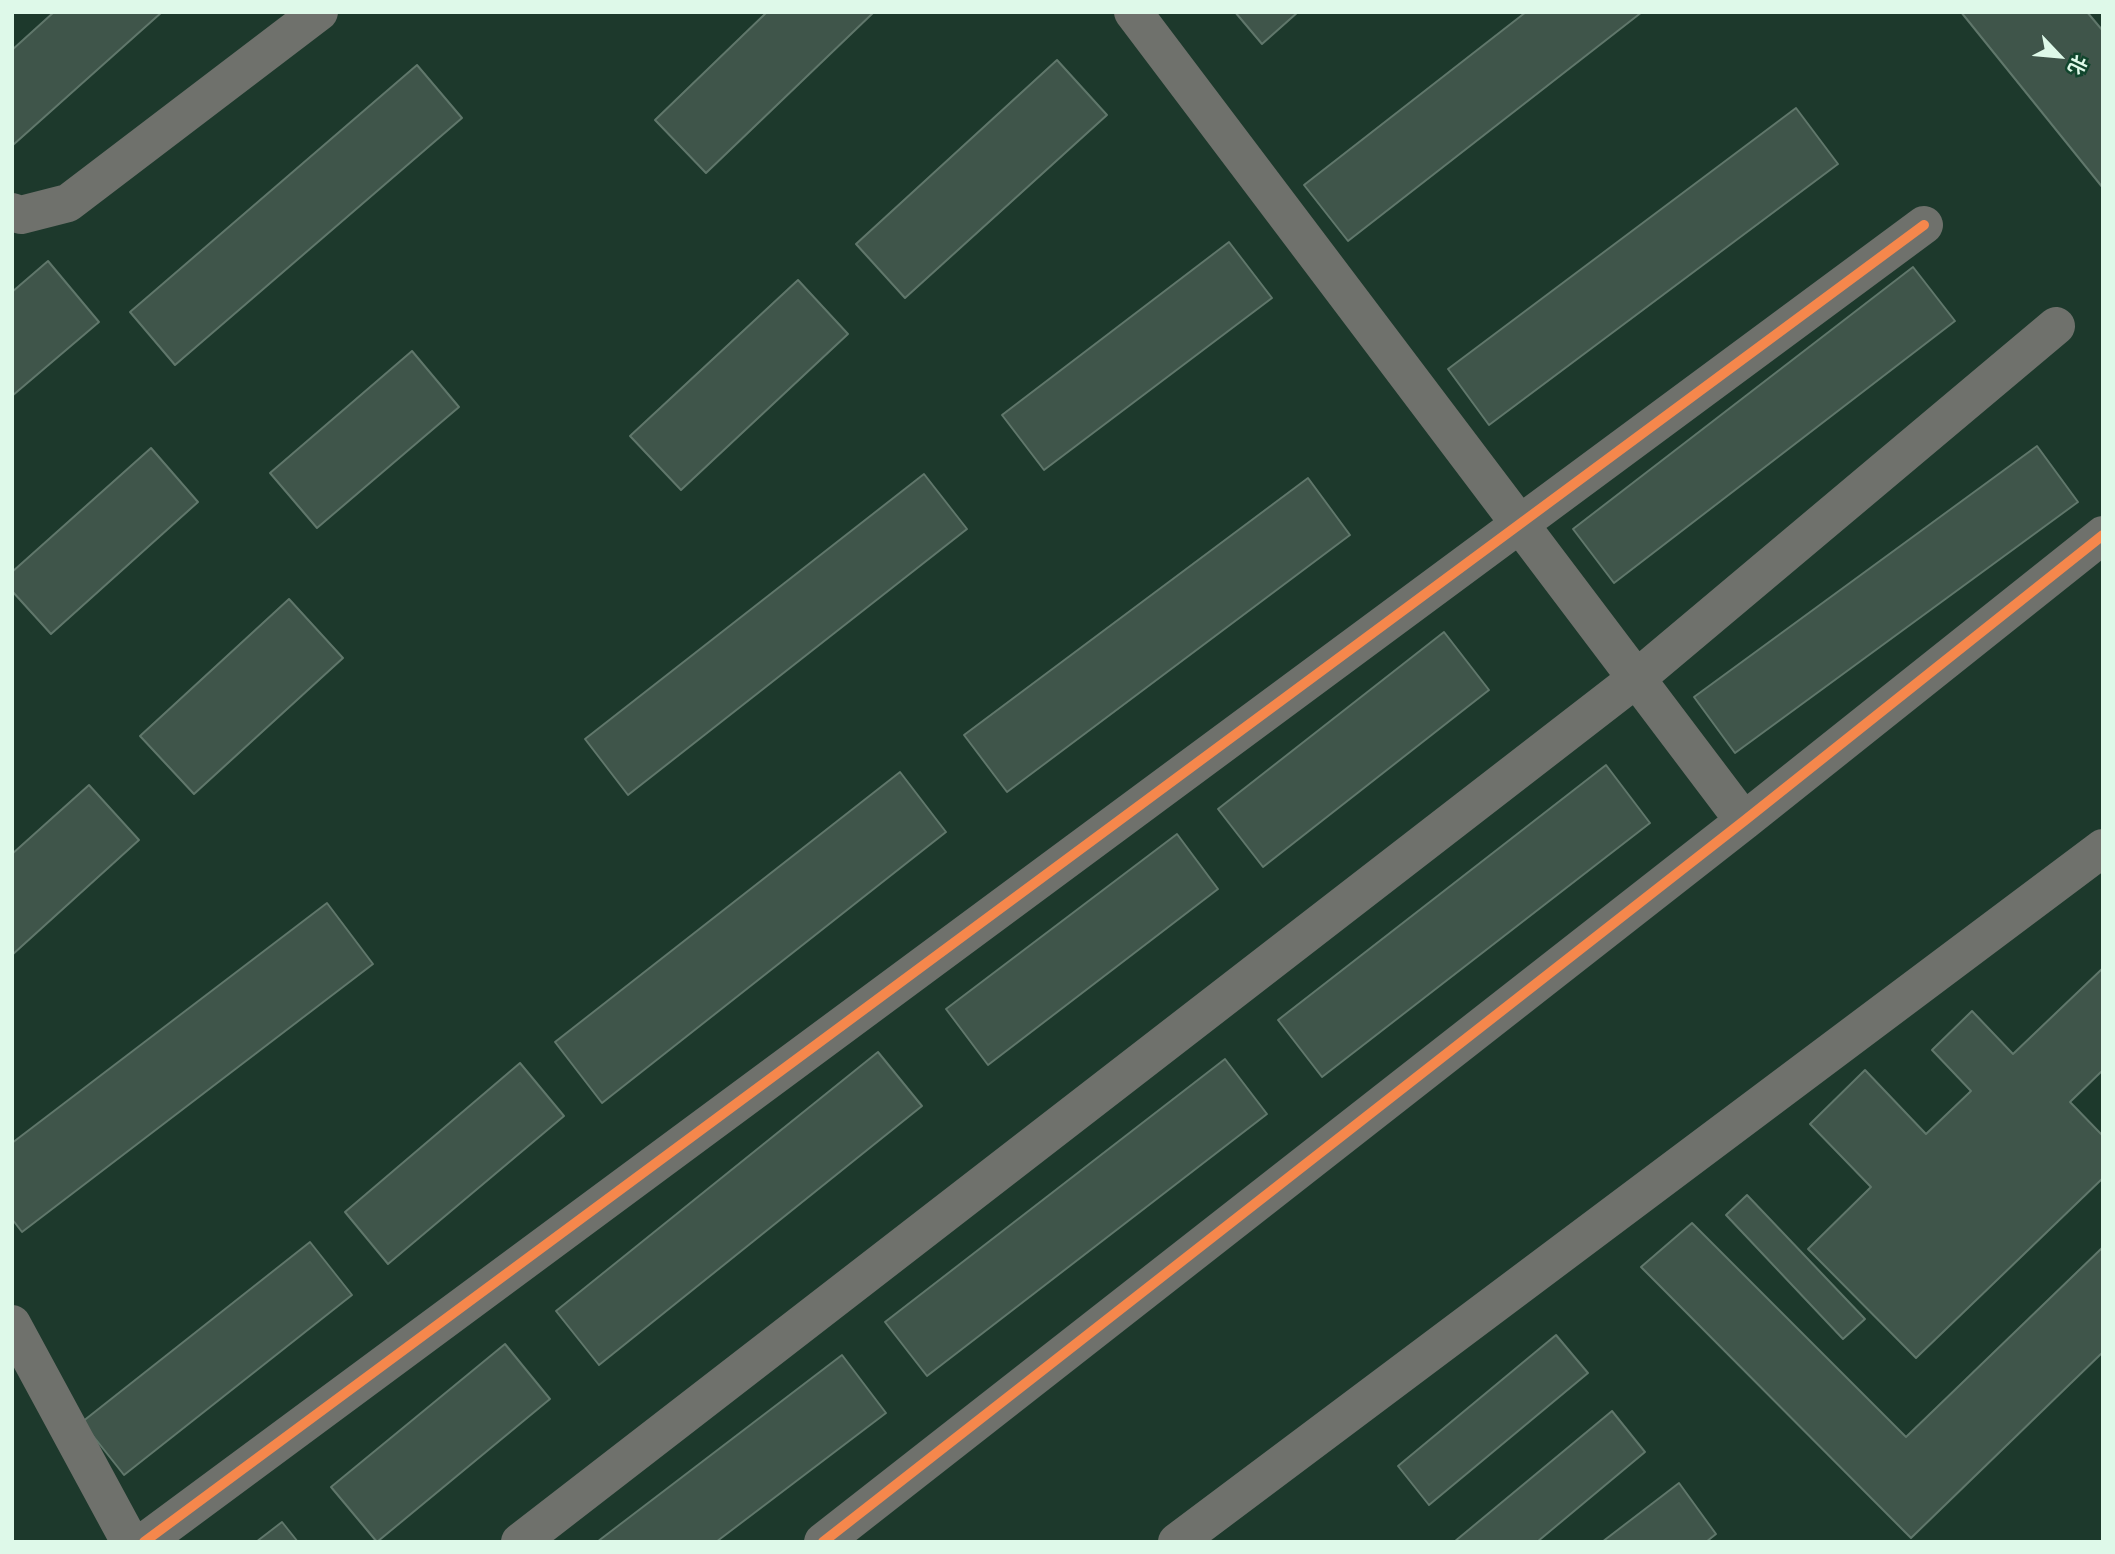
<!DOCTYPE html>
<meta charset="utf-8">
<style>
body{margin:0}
#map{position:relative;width:2115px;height:1554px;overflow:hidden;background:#1d392c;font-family:"IBM Plex Serif","Noto Sans SC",serif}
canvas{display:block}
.frame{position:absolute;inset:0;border:14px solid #def9e9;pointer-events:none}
.north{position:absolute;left:2024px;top:21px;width:70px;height:70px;-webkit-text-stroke:5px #11452d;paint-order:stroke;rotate:116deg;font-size:19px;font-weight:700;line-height:28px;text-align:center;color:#def9e9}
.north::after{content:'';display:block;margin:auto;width:24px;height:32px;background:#def9e9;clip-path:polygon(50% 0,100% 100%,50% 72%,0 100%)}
</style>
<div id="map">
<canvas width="2115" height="1554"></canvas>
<div class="frame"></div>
<div class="north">北</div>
</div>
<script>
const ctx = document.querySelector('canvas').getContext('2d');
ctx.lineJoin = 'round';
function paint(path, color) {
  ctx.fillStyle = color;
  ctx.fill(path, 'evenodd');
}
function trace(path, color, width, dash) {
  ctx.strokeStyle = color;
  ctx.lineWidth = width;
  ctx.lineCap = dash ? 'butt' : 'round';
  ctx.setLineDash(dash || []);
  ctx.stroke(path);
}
const building = new Path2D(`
 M 54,12 L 162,12 L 13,145 L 12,50 Z
 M 767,12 L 874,12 L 706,173 L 655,120 Z
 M 1235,12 L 1298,12 L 1262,44 Z
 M 1526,12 L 1642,12 L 1348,241 L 1304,185 Z
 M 1961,12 L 2087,12 L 2103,31 L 2103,188 Z
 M 1057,60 L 1107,115 L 905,298 L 856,244 Z
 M 417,65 L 462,118 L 175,365 L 130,312 Z
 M 1796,108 L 1838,164 L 1489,425 L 1448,369 Z
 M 1229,242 L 1272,298 L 1044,470 L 1002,415 Z
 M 48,261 L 99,322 L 12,396 L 12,292 Z
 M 1913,267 L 1955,321 L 1614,583 L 1573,529 Z
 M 798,280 L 848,334 L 681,490 L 630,436 Z
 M 412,351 L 459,407 L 317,528 L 270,473 Z
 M 2037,446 L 2078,502 L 1735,753 L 1694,697 Z
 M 151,448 L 198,502 L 51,634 L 12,591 L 12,572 Z
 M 924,474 L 967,529 L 628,795 L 585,739 Z
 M 1308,478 L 1350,535 L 1007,792 L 964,735 Z
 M 289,599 L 343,658 L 194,794 L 140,736 Z
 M 1444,632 L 1489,690 L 1263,867 L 1218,809 Z
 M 1606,765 L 1650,823 L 1322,1077 L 1278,1020 Z
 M 900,772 L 946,832 L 602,1103 L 555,1042 Z
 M 89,785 L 139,840 L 12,955 L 12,854 Z
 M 1177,834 L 1218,889 L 988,1065 L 946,1009 Z
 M 327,903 L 373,964 L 22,1232 L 12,1219 L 12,1143 Z
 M 2103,968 L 2103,1070 L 2070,1102 L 2103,1136 L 2103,1178 L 1916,1358 L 1808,1249 L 1871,1187 L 1810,1124 L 1865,1070 L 1926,1134 L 1971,1091 L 1932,1050 L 1972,1011 L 2013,1054 Z
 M 878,1052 L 922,1106 L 599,1365 L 556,1311 Z
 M 1225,1059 L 1267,1114 L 927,1376 L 885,1322 Z
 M 520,1063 L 564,1116 L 388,1264 L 345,1212 Z
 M 1747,1195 L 1865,1319 L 1843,1339 L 1726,1215 Z
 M 1692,1223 L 1906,1437 L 2103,1247 L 2103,1352 L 1911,1538 L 1641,1267 Z
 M 310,1242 L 352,1295 L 124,1475 L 82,1422 Z
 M 1556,1335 L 1588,1373 L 1429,1505 L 1398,1466 Z
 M 505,1344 L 550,1399 L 377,1542 L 331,1487 Z
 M 842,1355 L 886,1413 L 716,1542 L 597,1542 Z
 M 1612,1411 L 1645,1452 L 1537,1542 L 1454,1542 Z
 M 1679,1483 L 1716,1534 L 1706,1542 L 1602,1542 Z
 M 282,1522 L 298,1542 L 256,1542 Z`);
paint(building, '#3f554a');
trace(building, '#60776b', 2);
trace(new Path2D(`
 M 1133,12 L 1744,821
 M 12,212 L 21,215 L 68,203 L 319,12
 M 12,1324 L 130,1542
 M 144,1542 L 1924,225
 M 520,1542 L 1637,678 L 2056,326
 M 823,1542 L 1744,821 L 2103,535
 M 1177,1542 L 2103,848`), '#6f716c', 38);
trace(new Path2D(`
 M 144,1542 L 1924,225
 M 823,1542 L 1744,821 L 2103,535`), '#f5874c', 10);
</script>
